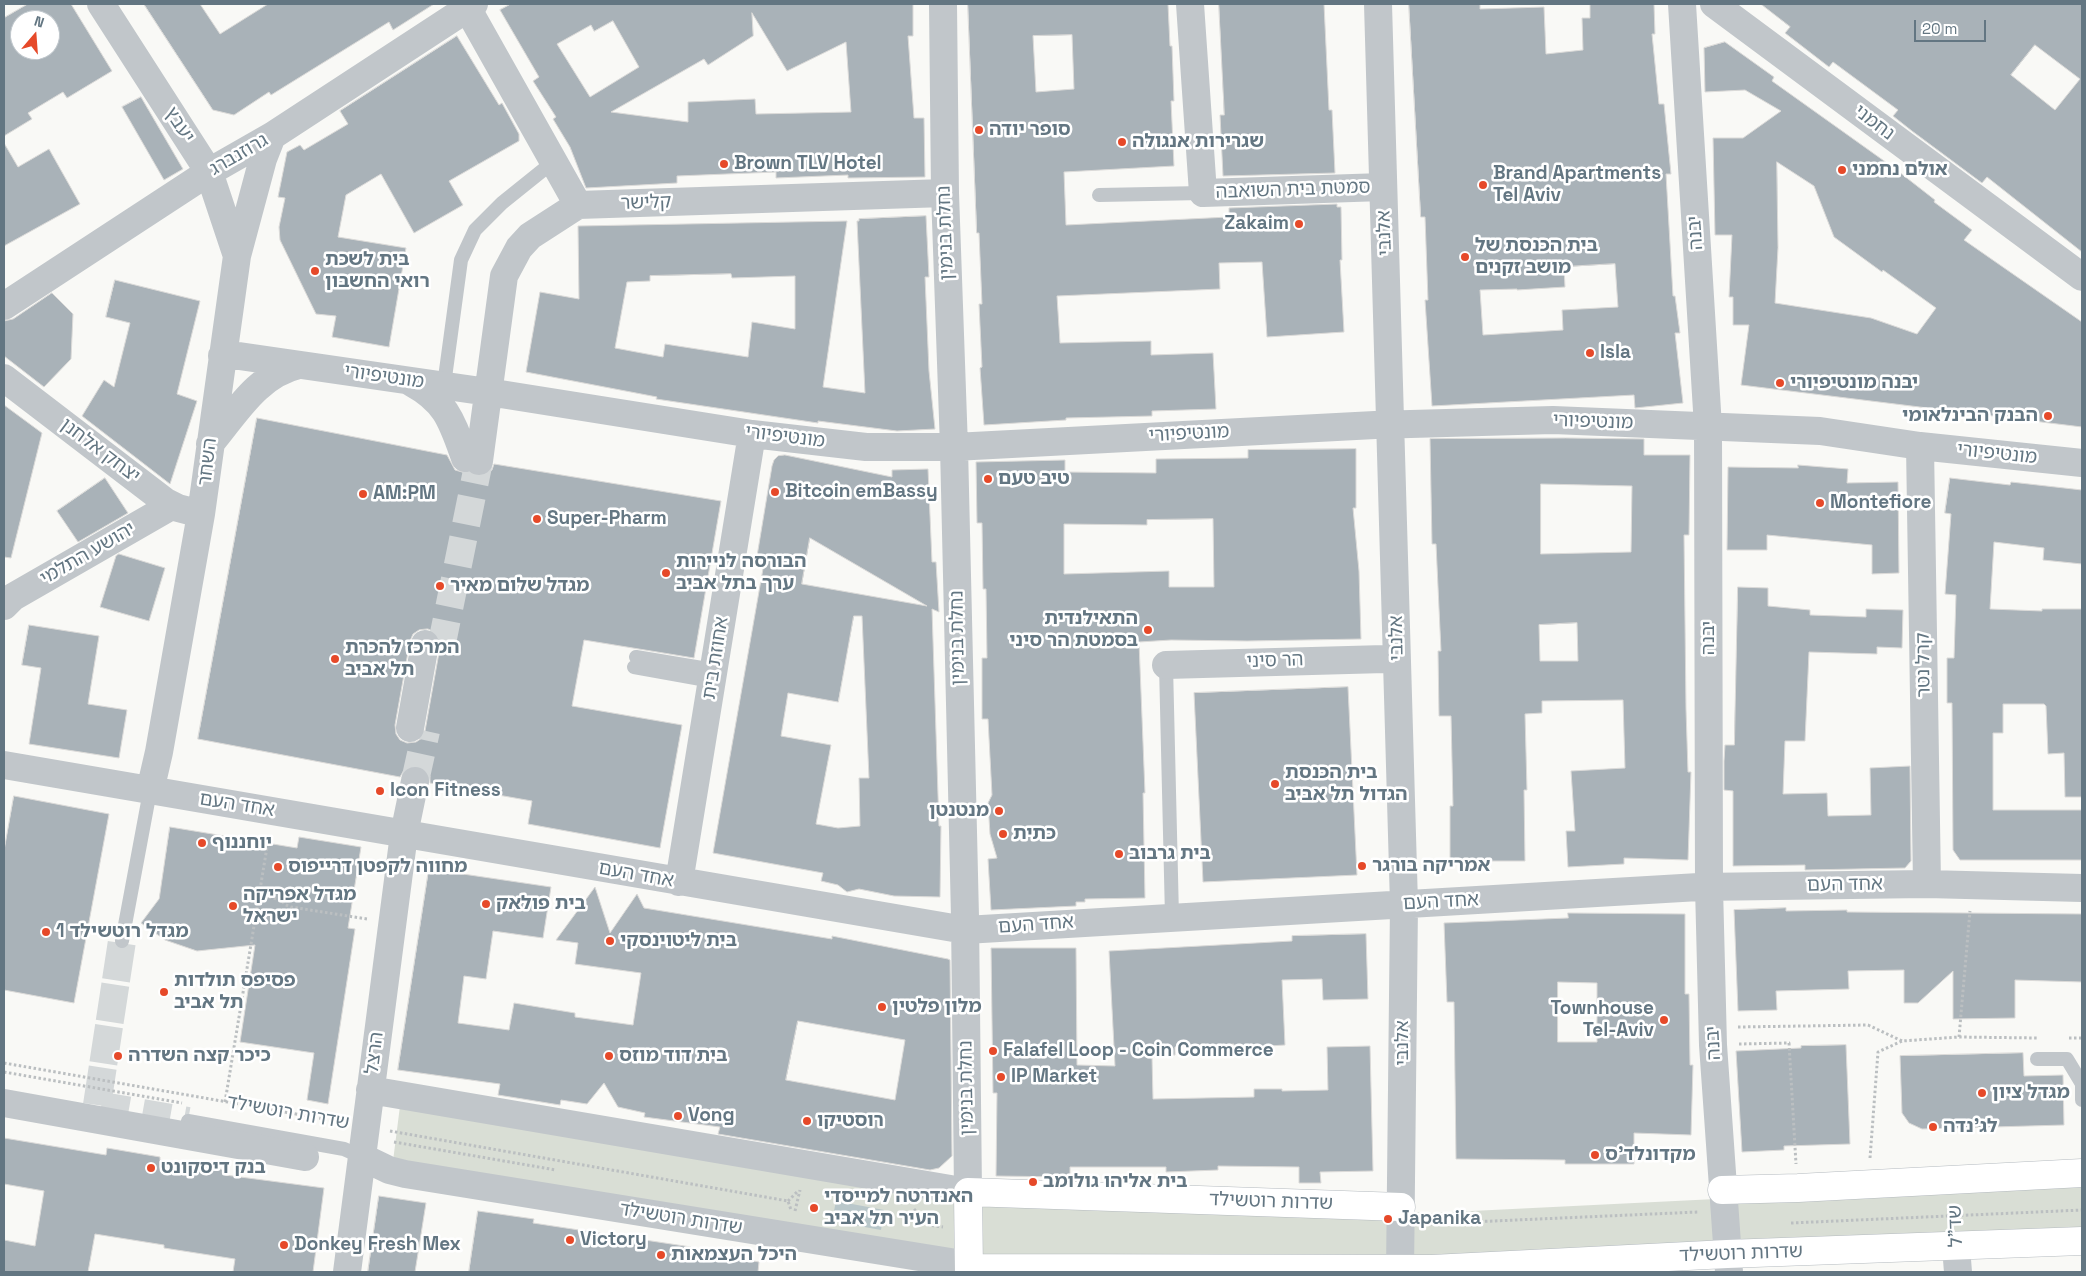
<!DOCTYPE html>
<meta charset="utf-8">
<style>
body{margin:0}
#map{position:relative;width:2086px;height:1276px;overflow:hidden;background:#f9f9f6;font-family:"Space Grotesk",sans-serif}
canvas{display:block}
.frame{position:absolute;inset:0;border:5px solid #637682;pointer-events:none}
.north{position:absolute;left:10px;top:10px;width:50px;height:50px;box-sizing:border-box;background:#fff;border:1px solid #c1c8cd;border-radius:50%;rotate:18deg;font-size:14px;font-weight:700;line-height:20px;text-align:center;color:#637682}
.north::after{content:'';display:block;margin:auto;width:18px;height:22px;background:#e64929;clip-path:polygon(50% 0,100% 100%,50% 72%,0 100%)}
.scale{position:absolute;left:1914px;top:20px;width:72px;height:22px;box-sizing:border-box;border:2px solid #637682;border-top:0;padding-left:6px;font-size:15px;line-height:18px;white-space:nowrap;color:#637682;-webkit-text-stroke:4px #fff;paint-order:stroke}
</style>
<div id="map">
<canvas width="2086" height="1276"></canvas>
<div class="frame"></div>
<div class="north">N</div>
<div class="scale">20 m</div>
</div>
<script>
const ctx = document.querySelector('canvas').getContext('2d');
ctx.lineJoin = 'round';
function paint(path, color) {
  ctx.fillStyle = color;
  ctx.fill(path, 'evenodd');
}
function trace(path, color, width, dash) {
  ctx.strokeStyle = color;
  ctx.lineWidth = width;
  ctx.lineCap = dash ? 'butt' : 'round';
  ctx.setLineDash(dash || []);
  ctx.stroke(path);
}
function label(font, color, halo, rows, align = 'center') {
  ctx.font = font + ' "Space Grotesk","Noto Sans Hebrew",sans-serif';
  ctx.lineWidth = 5;
  ctx.setLineDash([]);
  ctx.textBaseline = 'middle';
  ctx.strokeStyle = halo;
  ctx.fillStyle = color;
  for (const [text, x, y, turn = 0] of rows) {
    ctx.save();
    ctx.translate(x, y);
    ctx.rotate((+turn || 0) * Math.PI / 180);
    ctx.textAlign = isNaN(turn) ? turn : align;
    if (halo) ctx.strokeText(text, 0, 0);
    ctx.fillText(text, 0, 0);
    ctx.restore();
  }
}
paint(new Path2D(`
 M 400,1106 L 767,1165 L 1431,1213 L 2082,1181 L 2082,1227 L 1417,1265 L 985,1257 L 393,1161 Z`), '#d9ded5');
paint(new Path2D(`
 M 836,1201 L 884,1210 L 881,1230 L 832,1221 Z`), '#b9c7ca');
const building = new Path2D(`
 M 28,4 L 71,4 L 112,71 L 67,98 L 63,92 L 28,113 L 32,119 L 4,136 L 4,18 ZM 20,20 L 50,20 L 50,50 L 20,50 Z
 M 144,4 L 200,4 L 220,34 L 268,4 L 434,4 L 393,30 L 389,22 L 271,95 L 269,92 L 234,115 L 213,110 Z
 M 511,4 L 913,4 L 913,36 L 908,36 L 914,118 L 924,118 L 925,177 L 848,178 L 848,175 L 776,178 L 776,172 L 677,176 L 677,183 L 586,188 L 570,147 L 553,119 L 556,117 L 533,81 L 539,77 L 500,10 ZM 752,13 L 787,71 L 846,42 L 851,112 L 756,114 L 755,99 L 688,102 L 688,122 L 611,112 L 704,59 L 708,65 L 753,36 ZM 613,21 L 639,67 L 590,97 L 557,44 L 591,25 L 594,31 Z
 M 968,4 L 1168,4 L 1170,46 L 1172,46 L 1174,101 L 1171,101 L 1174,166 L 1064,172 L 1066,225 L 1229,217 L 1229,208 L 1337,204 L 1337,207 L 1341,207 L 1342,260 L 1340,260 L 1344,332 L 1267,337 L 1262,262 L 1219,263 L 1220,289 L 1057,296 L 1060,343 L 1151,341 L 1151,355 L 1213,353 L 1216,409 L 1152,411 L 1152,416 L 1066,418 L 1066,420 L 984,425 L 980,368 L 982,367 L 979,304 L 982,304 L 979,233 L 977,233 ZM 1072,35 L 1074,89 L 1036,92 L 1033,36 Z
 M 1219,4 L 1324,4 L 1329,110 L 1332,110 L 1335,173 L 1223,176 L 1220,115 L 1224,115 Z
 M 1409,4 L 1480,4 L 1480,9 L 1544,7 L 1546,54 L 1583,50 L 1582,18 L 1590,18 L 1590,4 L 1654,4 L 1655,34 L 1652,34 L 1659,104 L 1664,104 L 1671,174 L 1666,174 L 1673,296 L 1675,296 L 1680,333 L 1675,333 L 1683,403 L 1635,408 L 1634,395 L 1432,406 L 1425,300 L 1428,300 L 1425,217 L 1421,217 ZM 1615,264 L 1618,307 L 1562,310 L 1563,330 L 1483,335 L 1480,290 L 1517,289 L 1517,290 L 1565,287 L 1564,267 Z
 M 1761,4 L 2082,4 L 2082,252 L 1987,177 L 1982,183 L 1912,131 L 1893,116 L 1898,110 L 1833,62 L 1829,67 L 1785,33 L 1790,27 ZM 2035,45 L 2080,79 L 2055,110 L 2011,75 Z
 M 457,36 L 499,105 L 502,103 L 519,134 L 519,141 L 449,181 L 463,205 L 414,233 L 381,174 L 346,195 L 338,237 L 406,248 L 389,347 L 332,337 L 336,316 L 316,314 L 280,240 L 279,227 L 285,198 L 278,197 L 287,152 L 300,145 L 304,150 L 348,124 L 340,111 Z
 M 1725,42 L 1774,77 L 1772,81 L 1894,168 L 1935,200 L 1934,202 L 1972,230 L 1964,240 L 2082,322 L 2082,427 L 1741,385 L 1749,325 L 1733,325 L 1733,297 L 1729,297 L 1732,235 L 1715,235 L 1713,138 L 1743,138 L 1781,111 L 1745,90 L 1705,92 L 1704,48 ZM 1777,162 L 1814,186 L 1834,237 L 1882,272 L 1883,270 L 1936,308 L 1917,334 L 1871,318 L 1775,303 L 1778,248 Z
 M 141,97 L 183,169 L 164,180 L 122,107 Z
 M 4,143 L 18,167 L 49,149 L 80,204 L 4,246 Z
 M 926,216 L 929,277 L 925,277 L 929,371 L 935,429 L 897,431 L 818,421 L 818,423 L 656,399 L 657,397 L 526,372 L 540,292 L 579,299 L 578,226 L 847,221 L 823,387 L 865,393 L 857,221 L 859,221 L 859,219 ZM 731,274 L 732,278 L 795,276 L 795,329 L 752,322 L 748,357 L 665,344 L 663,357 L 615,348 L 627,282 L 650,281 L 650,276 Z
 M 115,280 L 200,301 L 177,394 L 197,401 L 170,484 L 82,416 L 104,380 L 114,387 L 130,323 L 106,317 Z
 M 52,293 L 73,314 L 71,359 L 44,387 L 4,356 L 4,321 L 13,319 Z
 M 4,405 L 42,433 L 11,558 L 4,557 Z
 M 257,418 L 447,455 L 455,470 L 476,476 L 485,475 L 492,470 L 494,464 L 721,501 L 694,658 L 584,640 L 572,706 L 682,725 L 660,848 L 528,824 L 532,801 L 430,783 L 430,776 L 426,770 L 419,766 L 410,766 L 404,770 L 400,777 L 198,739 ZM 428,629 L 435,632 L 439,638 L 440,647 L 425,731 L 422,738 L 416,742 L 407,743 L 400,740 L 396,734 L 395,725 L 410,641 L 413,634 L 419,630 Z
 M 1566,438 L 1644,439 L 1644,455 L 1690,455 L 1689,535 L 1684,535 L 1686,709 L 1688,772 L 1691,772 L 1688,860 L 1624,858 L 1624,864 L 1568,867 L 1566,831 L 1575,831 L 1571,771 L 1625,768 L 1623,700 L 1542,701 L 1542,713 L 1525,714 L 1527,790 L 1524,790 L 1525,861 L 1450,861 L 1450,806 L 1453,806 L 1451,716 L 1439,716 L 1438,651 L 1441,651 L 1436,544 L 1432,544 L 1430,439 ZM 1541,484 L 1632,486 L 1631,552 L 1541,554 ZM 1577,623 L 1578,661 L 1540,661 L 1539,625 Z
 M 1356,449 L 1356,508 L 1353,508 L 1359,571 L 1361,639 L 1247,641 L 1171,640 L 1139,642 L 1145,793 L 1143,793 L 1145,898 L 1085,899 L 1085,902 L 1076,902 L 1076,906 L 991,910 L 988,859 L 997,858 L 990,834 L 988,803 L 992,795 L 988,719 L 982,719 L 982,658 L 987,658 L 986,589 L 983,589 L 982,523 L 977,523 L 976,462 L 1065,460 L 1065,472 L 1156,473 L 1156,459 L 1248,458 L 1248,450 ZM 1213,519 L 1214,587 L 1169,587 L 1169,571 L 1064,574 L 1064,524 L 1147,525 L 1147,520 Z
 M 785,455 L 892,477 L 892,470 L 928,469 L 932,562 L 936,562 L 939,612 L 932,609 L 939,826 L 941,826 L 940,897 L 894,896 L 859,889 L 847,892 L 838,885 L 821,881 L 823,873 L 713,853 L 764,563 L 756,562 L 772,466 L 774,460 L 778,456 ZM 810,538 L 927,606 L 802,584 ZM 854,616 L 862,616 L 869,778 L 859,778 L 860,826 L 838,828 L 816,824 L 831,745 L 781,736 L 788,693 L 838,702 Z
 M 1798,465 L 1848,469 L 1847,483 L 1898,482 L 1899,573 L 1872,574 L 1872,545 L 1767,535 L 1767,550 L 1727,550 L 1728,467 L 1798,468 Z
 M 105,478 L 128,513 L 78,542 L 57,511 Z
 M 1950,478 L 2010,485 L 2011,482 L 2082,490 L 2082,564 L 2043,560 L 2044,548 L 1994,542 L 1990,609 L 2042,611 L 2042,609 L 2082,609 L 2082,797 L 2065,797 L 2064,753 L 2048,754 L 2046,706 L 2044,704 L 2003,704 L 2003,733 L 1993,733 L 1993,810 L 2082,810 L 2082,860 L 1960,860 L 1953,850 L 1952,703 L 1947,703 L 1947,658 L 1954,658 L 1956,595 L 1945,594 L 1951,514 L 1945,513 Z
 M 119,554 L 165,568 L 149,621 L 100,607 L 116,556 Z
 M 1738,587 L 1768,588 L 1768,606 L 1810,610 L 1810,615 L 1866,617 L 1866,609 L 1903,610 L 1902,648 L 1877,647 L 1877,654 L 1809,652 L 1805,741 L 1785,741 L 1783,794 L 1827,793 L 1828,816 L 1871,815 L 1870,768 L 1910,766 L 1911,861 L 1905,868 L 1805,870 L 1805,865 L 1733,866 L 1733,791 L 1724,790 L 1724,761 L 1725,745 L 1734,745 Z
 M 29,625 L 99,636 L 88,704 L 127,710 L 119,758 L 29,744 L 41,668 L 22,665 Z
 M 1348,687 L 1357,875 L 1203,882 L 1194,693 Z
 M 14,796 L 109,814 L 74,1003 L 4,990 L 4,851 Z
 M 170,827 L 297,848 L 299,837 L 361,847 L 348,928 L 355,929 L 328,1104 L 307,1100 L 314,1053 L 240,1042 L 255,945 L 197,951 L 165,940 L 141,923 L 159,899 Z
 M 429,869 L 551,887 L 543,938 L 493,931 L 486,979 L 464,976 L 458,1023 L 509,1030 L 514,1003 L 575,1013 L 575,1017 L 633,1025 L 641,973 L 575,964 L 578,943 L 556,940 L 595,887 L 610,933 L 637,894 L 644,908 L 832,939 L 832,936 L 948,959 L 950,960 L 952,1156 L 939,1168 L 930,1170 L 718,1134 L 720,1127 L 644,1117 L 645,1113 L 618,1107 L 604,1083 L 587,1104 L 561,1100 L 560,1105 L 498,1095 L 500,1084 L 398,1070 ZM 798,1021 L 905,1040 L 895,1100 L 786,1080 Z
 M 1786,908 L 1786,911 L 1847,910 L 1847,912 L 2082,914 L 2082,982 L 2015,980 L 2015,1018 L 1953,1019 L 1953,971 L 1918,1003 L 1904,1003 L 1904,970 L 1848,971 L 1849,989 L 1776,991 L 1777,1010 L 1738,1011 L 1734,910 Z
 M 1568,913 L 1685,914 L 1685,994 L 1689,994 L 1690,1065 L 1693,1065 L 1691,1135 L 1634,1133 L 1634,1164 L 1565,1164 L 1565,1160 L 1456,1159 L 1454,1002 L 1447,1002 L 1444,923 L 1568,918 ZM 1558,982 L 1597,983 L 1597,1042 L 1558,1042 Z
 M 1366,934 L 1368,999 L 1323,1000 L 1322,979 L 1282,980 L 1285,1045 L 1234,1048 L 1234,1044 L 1175,1047 L 1175,1055 L 1152,1057 L 1153,1099 L 1254,1097 L 1254,1089 L 1282,1089 L 1282,1091 L 1328,1090 L 1327,1047 L 1370,1046 L 1373,1171 L 1320,1172 L 1321,1183 L 1299,1183 L 1299,1167 L 1218,1166 L 1218,1170 L 1166,1172 L 1166,1167 L 1070,1167 L 1070,1177 L 996,1176 L 997,1093 L 993,1093 L 991,948 L 1076,948 L 1077,1065 L 1115,1066 L 1109,951 L 1292,941 L 1292,936 Z
 M 1846,1045 L 1850,1144 L 1784,1146 L 1784,1150 L 1742,1152 L 1736,1051 L 1801,1048 L 1801,1046 Z
 M 2023,1053 L 2024,1076 L 2063,1075 L 2064,1125 L 1922,1129 L 1909,1123 L 1902,1113 L 1900,1056 Z
 M 4,1138 L 106,1155 L 107,1148 L 160,1157 L 160,1160 L 226,1170 L 225,1175 L 324,1188 L 313,1272 L 233,1272 L 235,1259 L 164,1248 L 164,1245 L 95,1234 L 88,1272 L 4,1272 L 4,1240 L 35,1246 L 44,1191 L 4,1184 Z
 M 379,1196 L 426,1203 L 415,1272 L 368,1272 Z
 M 478,1211 L 534,1219 L 533,1223 L 691,1247 L 691,1250 L 759,1262 L 758,1272 L 469,1272 Z`);
paint(building, '#a9b2b8');
trace(building, '#dbdad8', 1);
trace(new Path2D(`
 M 441,648 L 479,461
 M 415,781 L 426,731
 M 97,1105 L 122,941 L 97,1105 L 188,1121`), '#d4d8d9', 28, [28, 14]);
const secondary = new Path2D(`
 M 1722,1190 L 1798,1188 L 2082,1173
 M 969,1265 L 980,1268 L 1432,1269 L 1727,1254 L 2082,1241
 M 969,1272 L 968,1192 L 1401,1207`);
trace(secondary, '#b4babf', 29);
trace(new Path2D(`
 M 259,895 L 282,900 L 284,904 L 291,907 L 367,919
 M 1738,1027 L 1868,1025 L 1902,1041
 M 1959,1037 L 1970,911
 M 2069,1038 L 2082,1038
 M 1739,1044 L 1789,1043 L 1796,1164
 M 4,1063 L 342,1122
 M 4,1072 L 182,1103
 M 225,1102 L 269,835
 M 390,1131 L 788,1201 L 791,1210
 M 394,1142 L 556,1170
 M 1870,1158 L 1878,1052 L 1902,1041 L 1959,1037 L 2038,1038
 M 788,1201 L 798,1191
 M 914,1209 L 928,1225 L 943,1227
 M 795,1211 L 800,1190
 M 1791,1223 L 2082,1210
 M 1425,1224 L 1698,1212`), '#bbbfc1', 3, [2.5, 2.5]);
trace(new Path2D(`
 M 1099,195 L 1203,193
 M 444,385 L 461,260 L 475,230 L 502,203 L 553,162
 M 636,657 L 714,670
 M 1166,665 L 1172,917
 M 634,667 L 712,681
 M 122,941 L 150,791
 M 2037,1059 L 2067,1059 L 2082,1084 L 2082,1100
 M 188,1121 L 344,1149 L 362,1157`), '#c1c6ca', 14);
trace(new Path2D(`
 M 101,4 L 209,172 L 237,256
 M 465,4 L 578,205
 M 1190,4 L 1203,193 L 1383,187
 M 1378,4 L 1404,904 L 1400,1272
 M 1682,4 L 1708,427 L 1709,887 L 1713,1045 L 1729,1272
 M 1714,4 L 2082,277
 M 578,205 L 945,193
 M 4,306 L 209,172 L 272,136 L 474,4
 M 222,356 L 239,356 L 488,392 L 752,434 L 866,447 L 954,447 L 1375,425 L 1553,420 L 1820,431 L 1920,446 L 2082,463
 M 4,378 L 166,502 L 178,508 L 201,514
 M 412,383 C 447,402 452,422 465,458
 M 210,444 C 236,413 257,375 299,365
 M 1920,446 L 1927,884
 M 479,461 L 504,276 L 519,248 L 530,236 L 578,205
 M 4,606 L 13,597 L 166,509 L 174,506
 M 1166,665 L 1385,659
 M 410,728 L 425,644
 M 4,765 L 965,930 L 1699,887 L 1927,884 L 2082,888
 M 150,791 L 159,752 L 201,514 L 237,256 L 263,159 L 272,136
 M 679,882 L 752,434
 M 370,1090 L 968,1192 L 965,917 L 954,447 L 945,193 L 943,4
 M 4,1103 L 305,1157
 M 362,1157 L 389,1170 L 405,1174 L 969,1265
 M 1956,1247 L 1958,1272
 M 347,1272 L 404,834 L 415,781`), '#c1c6ca', 28);
trace(secondary, '#fff', 28);
for (const [x, y, r, color] of [
 [979,130,5,"#e64929"],
 [1122,142,5,"#e64929"],
 [724,164,5,"#e64929"],
 [1842,170,5,"#e64929"],
 [1483,185,5,"#e64929"],
 [1299,224,5,"#e64929"],
 [1465,257,5,"#e64929"],
 [315,271,5,"#e64929"],
 [1590,353,5,"#e64929"],
 [1780,383,5,"#e64929"],
 [2048,416,5,"#e64929"],
 [988,479,5,"#e64929"],
 [775,492,5,"#e64929"],
 [363,494,5,"#e64929"],
 [1820,503,5,"#e64929"],
 [537,519,5,"#e64929"],
 [666,573,5,"#e64929"],
 [440,586,5,"#e64929"],
 [1148,630,5,"#e64929"],
 [335,659,5,"#e64929"],
 [1275,784,5,"#e64929"],
 [380,791,5,"#e64929"],
 [999,811,5,"#e64929"],
 [1003,834,5,"#e64929"],
 [202,843,5,"#e64929"],
 [1119,854,5,"#e64929"],
 [1362,866,5,"#e64929"],
 [278,867,5,"#e64929"],
 [486,904,5,"#e64929"],
 [233,906,5,"#e64929"],
 [46,932,5,"#e64929"],
 [610,941,5,"#e64929"],
 [164,992,5,"#e64929"],
 [882,1007,5,"#e64929"],
 [1664,1020,5,"#e64929"],
 [993,1051,5,"#e64929"],
 [118,1056,5,"#e64929"],
 [609,1056,5,"#e64929"],
 [1001,1077,5,"#e64929"],
 [1982,1093,5,"#e64929"],
 [678,1116,5,"#e64929"],
 [807,1121,5,"#e64929"],
 [1933,1127,5,"#e64929"],
 [1595,1155,5,"#e64929"],
 [151,1168,5,"#e64929"],
 [1033,1182,5,"#e64929"],
 [814,1208,5,"#e64929"],
 [1388,1219,5,"#e64929"],
 [570,1240,5,"#e64929"],
 [284,1245,5,"#e64929"],
 [661,1255,5,"#e64929"]
]) {
  const dot = new Path2D();
  dot.arc(x, y, r, 0, 2 * Math.PI);
  ctx.fillStyle = color;
  ctx.fill(dot);
  trace(dot, '#fff', 2);
}
label('19px', '#637682', '#fff', [
 ["נחמני",1874,123,37],
 ["יעבץ",179,125,57],
 ["גרוזנברג",239,155,-30],
 ["סמטת בית השואבה",1293,190,-2],
 ["קלישר",646,203,-2],
 ["נחלת בנימין",946,233,-92],
 ["אלנבי",1385,233,-92],
 ["יבנה",1696,233,-94],
 ["מונטיפיורי",384,377,8],
 ["מונטיפיורי",1593,422,2],
 ["מונטיפיורי",1189,434,-3],
 ["מונטיפיורי",785,437,7],
 ["יצחק אלחנן",100,451,37],
 ["מונטיפיורי",1997,454,6],
 ["השחר",208,462,-83],
 ["יהושע התלמי",88,554,-30],
 ["נחלת בנימין",958,638,-91],
 ["אלנבי",1397,638,-91],
 ["יבנה",1709,638,-90],
 ["אחוזת בית",716,658,-81],
 ["הר סיני",1275,661,-2],
 ["קרל נטר",1924,665,-91],
 ["אחד העם",237,805,9],
 ["אחד העם",636,875,10],
 ["אחד העם",1845,885,-1],
 ["אחד העם",1441,902,-3],
 ["אחד העם",1036,925,-4],
 ["אלנבי",1403,1043,-90],
 ["יבנה",1714,1043,-93],
 ["הרצל",375,1053,-83],
 ["נחלת בנימין",967,1088,-91],
 ["שדרות רוטשילד",288,1113,10],
 ["שדרות רוטשילד",1271,1202,2],
 ["שדרות רוטשילד",681,1219,9],
 ["שד\"ל",1956,1226,-92],
 ["שדרות רוטשילד",1741,1254,-2]
]);
label('bold 19px', '#637682', '#fff', [
 ["סופר יודה",989,130],
 ["שגרירות אנגולה",1132,142],
 ["Brown TLV Hotel",734,164],
 ["אולם נחמני",1852,170],
 ["Brand Apartments",1493,174],
 ["Tel Aviv",1493,196],
 ["Zakaim",1289,224,"right"],
 ["בית הכנסת של",1475,246],
 ["מושב זקנים",1475,268],
 ["בית לשכת",325,260],
 ["רואי החשבון",325,282],
 ["Isla",1600,353],
 ["יבנה מונטיפיורי",1790,383],
 ["הבנק הבינלאומי",2038,416,"right"],
 ["טיב טעם",998,479],
 ["Bitcoin emBassy",785,492],
 ["AM:PM",373,494],
 ["Montefiore",1830,503],
 ["Super-Pharm",547,519],
 ["הבורסה לניירות",676,562],
 ["ערך בתל אביב",676,584],
 ["מגדל שלום מאיר",450,586],
 ["התאילנדית",1138,619,"right"],
 ["בסמטת הר סיני",1138,641,"right"],
 ["המרכז להכרת",345,648],
 ["תל אביב",345,670],
 ["בית הכנסת",1285,773],
 ["הגדול תל אביב",1285,795],
 ["Icon Fitness",390,791],
 ["מנטנטן",989,811,"right"],
 ["כתית",1013,834],
 ["יוחננוף",212,843],
 ["בית גרבוב",1129,854],
 ["אמריקה בורגר",1372,866],
 ["מחווה לקפטן דרייפוס",288,867],
 ["מגדל אפריקה",243,895],
 ["ישראל",243,917],
 ["בית פולאק",496,904],
 ["מגדל רוטשילד 1",56,932],
 ["בית ליטוינסקי",620,941],
 ["פסיפס תולדות",174,981],
 ["תל אביב",174,1003],
 ["מלון פלטין",892,1007],
 ["Townhouse",1654,1009,"right"],
 ["Tel-Aviv",1654,1031,"right"],
 ["Falafel Loop - Coin Commerce",1003,1051],
 ["כיכר קצה השדרה",128,1056],
 ["בית דוד מוזס",619,1056],
 ["IP Market",1011,1077],
 ["מגדל ציון",1992,1093],
 ["Vong",688,1116],
 ["רוסטיקו",817,1121],
 ["לג'נדה",1943,1127],
 ["מקדונלד'ס",1605,1155],
 ["בנק דיסקונט",161,1168],
 ["בית אליהו גולומב",1043,1182],
 ["האנדרטה למייסדי",824,1197],
 ["העיר תל אביב",824,1219],
 ["Japanika",1398,1219],
 ["Victory",580,1240],
 ["Donkey Fresh Mex",294,1245],
 ["היכל העצמאות",671,1255]
], 'left');
</script>
